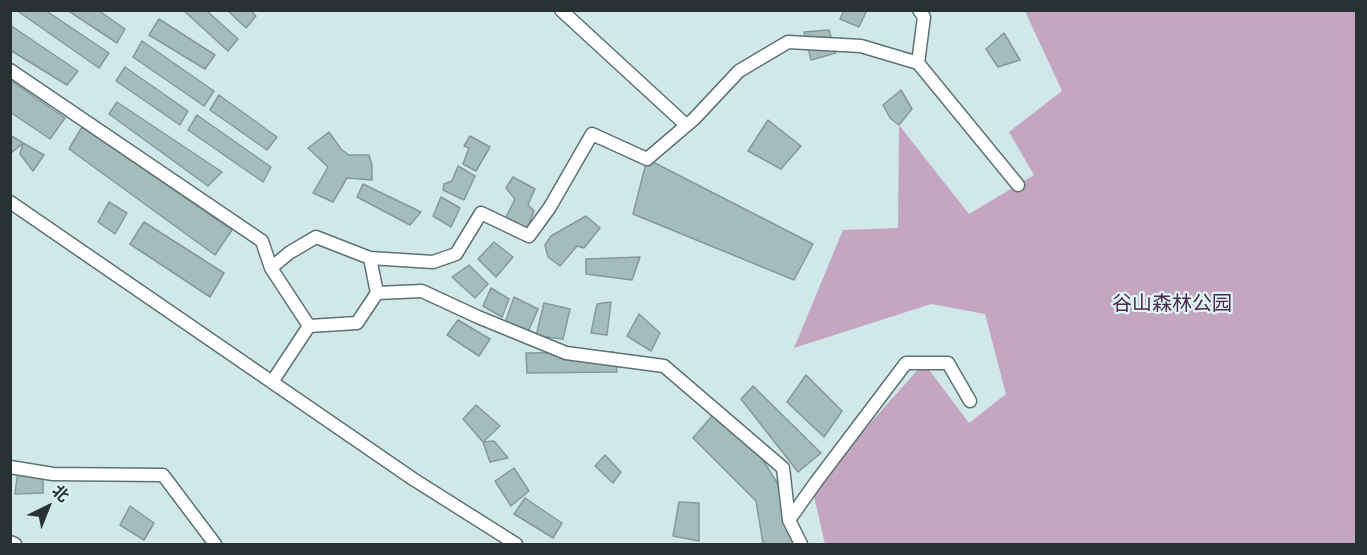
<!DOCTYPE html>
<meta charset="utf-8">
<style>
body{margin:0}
#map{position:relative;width:1367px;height:555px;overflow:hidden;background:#d0e8e8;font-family:Arial,"Noto Sans SC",sans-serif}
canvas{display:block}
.frame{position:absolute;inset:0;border:12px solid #293232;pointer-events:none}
.north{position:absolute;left:18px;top:477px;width:60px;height:60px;-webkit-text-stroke:4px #ddf6f5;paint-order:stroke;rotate:43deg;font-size:16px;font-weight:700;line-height:24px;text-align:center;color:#293232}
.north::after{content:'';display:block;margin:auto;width:21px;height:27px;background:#293232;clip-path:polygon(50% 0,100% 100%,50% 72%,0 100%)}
</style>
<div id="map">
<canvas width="1367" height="555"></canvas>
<div class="frame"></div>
<div class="north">北</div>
</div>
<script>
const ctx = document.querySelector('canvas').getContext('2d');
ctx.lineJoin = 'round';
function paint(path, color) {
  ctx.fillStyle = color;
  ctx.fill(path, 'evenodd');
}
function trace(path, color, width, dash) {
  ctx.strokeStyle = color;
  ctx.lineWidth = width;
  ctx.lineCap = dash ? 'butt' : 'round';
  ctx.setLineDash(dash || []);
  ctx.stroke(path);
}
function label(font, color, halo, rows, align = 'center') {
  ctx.font = font + ' Arial,"Noto Sans SC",sans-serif';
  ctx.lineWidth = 4.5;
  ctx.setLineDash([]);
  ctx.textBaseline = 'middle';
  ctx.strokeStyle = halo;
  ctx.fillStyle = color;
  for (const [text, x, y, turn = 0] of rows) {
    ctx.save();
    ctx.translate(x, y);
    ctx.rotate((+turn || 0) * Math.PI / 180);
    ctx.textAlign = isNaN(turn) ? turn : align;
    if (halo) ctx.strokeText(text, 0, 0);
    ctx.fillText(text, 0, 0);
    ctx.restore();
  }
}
paint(new Path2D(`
 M 1025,11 L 1356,11 L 1356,544 L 825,544 L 812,488 L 924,363 L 969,423 L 1006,394 L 985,314 L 931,304 L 794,348 L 843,230 L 898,228 L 899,125 L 969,214 L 1034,175 L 1009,132 L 1062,91 Z`), '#c4a6c2');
const building = new Path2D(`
 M 16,10 L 45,10 L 109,53 L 99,68 Z
 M 67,10 L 98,10 L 125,29 L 117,43 Z
 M 183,10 L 206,10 L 238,39 L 228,51 Z
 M 227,10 L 250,10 L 256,16 L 246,28 Z
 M 844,10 L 867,10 L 859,27 L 840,19 Z
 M 159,19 L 215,55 L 205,69 L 149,35 Z
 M 10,25 L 78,71 L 67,85 L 10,50 Z
 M 829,30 L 836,53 L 811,60 L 804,32 Z
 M 1004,33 L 1020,60 L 998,67 L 986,49 Z
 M 142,41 L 214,91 L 204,106 L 133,57 Z
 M 125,67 L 188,111 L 180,125 L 116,81 Z
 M 10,80 L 65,118 L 50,139 L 10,112 Z
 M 901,90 L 912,109 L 899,125 L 890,118 L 883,105 Z
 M 219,95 L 277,137 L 267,150 L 210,110 Z
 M 117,102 L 222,172 L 208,186 L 109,114 Z
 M 197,115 L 271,167 L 263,182 L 188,130 Z
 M 768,120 L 801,146 L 781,169 L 748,151 Z
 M 82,127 L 232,230 L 215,255 L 69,149 Z
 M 329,132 L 341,149 L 349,155 L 369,155 L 372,165 L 372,180 L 347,178 L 333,202 L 313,193 L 328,167 L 308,148 Z
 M 10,135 L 23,143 L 10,154 Z
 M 470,136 L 490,147 L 476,171 L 463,164 L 469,148 L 464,146 Z
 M 23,143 L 44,155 L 33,171 L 20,154 Z
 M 647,159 L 813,244 L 794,280 L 633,214 Z
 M 458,166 L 475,176 L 464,200 L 443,190 L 444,184 L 452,181 Z
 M 513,177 L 535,189 L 528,205 L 534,211 L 527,229 L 505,219 L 515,199 L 506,188 Z
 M 363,184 L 421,212 L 410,225 L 357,197 Z
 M 441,197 L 460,208 L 451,227 L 433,216 Z
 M 109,202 L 127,213 L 115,234 L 98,222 Z
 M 586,216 L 600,228 L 584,248 L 577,246 L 560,266 L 548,257 L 545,245 L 551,236 Z
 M 144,222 L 224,273 L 210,297 L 130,244 Z
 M 494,242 L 513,257 L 496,277 L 478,259 Z
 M 640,257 L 632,280 L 586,274 L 586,259 Z
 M 469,265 L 488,284 L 475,298 L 452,277 Z
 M 491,288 L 509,299 L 502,317 L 483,306 Z
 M 514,297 L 538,309 L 528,332 L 505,323 Z
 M 611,302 L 607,335 L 591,333 L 597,304 Z
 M 544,303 L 570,309 L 563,339 L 536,336 Z
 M 639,314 L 660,333 L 651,351 L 627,336 Z
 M 458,320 L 490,339 L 479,356 L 447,335 Z
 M 614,352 L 617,372 L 527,373 L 526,353 Z
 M 806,375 L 842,411 L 824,437 L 787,402 Z
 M 753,386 L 821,453 L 798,472 L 741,399 Z
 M 476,405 L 500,426 L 483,442 L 463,419 Z
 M 718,409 L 761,457 L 779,486 L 789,520 L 793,544 L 763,544 L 756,501 L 693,438 Z
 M 494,441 L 508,458 L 490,462 L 483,442 Z
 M 605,455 L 621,472 L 613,483 L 595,466 Z
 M 514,468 L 529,491 L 511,506 L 495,481 Z
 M 18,470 L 43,476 L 43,493 L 15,494 Z
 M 525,498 L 562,523 L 553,538 L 514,514 Z
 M 679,502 L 699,503 L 699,541 L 673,536 Z
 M 130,506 L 154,523 L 144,540 L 120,525 Z`);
paint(building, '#a5bcbc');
trace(building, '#849a9a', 1.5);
const street = new Path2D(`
 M 561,10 L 686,125
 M 918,63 L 924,17 L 919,10
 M 10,70 L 262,241 L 271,268
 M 10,202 L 413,479 L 516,544
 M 370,258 L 433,262 L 456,254 L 481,213 L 529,236 L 550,207 L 592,134 L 647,159 L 694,119 L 739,71 L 788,42 L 861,46 L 918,63 L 1018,185
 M 377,293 L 370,258 L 316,237 L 289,253 L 271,268 L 309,326 L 357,323 L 377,293 L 422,291 L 478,317 L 566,353 L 664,366 L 783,468 L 789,520
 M 272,382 L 309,326
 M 10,467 L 53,474 L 163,475 L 215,544
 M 10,542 L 15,544
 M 801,544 L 789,520 L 816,482 L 906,363 L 948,363 L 970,401`);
trace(street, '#5d7373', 15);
trace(street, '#fff', 12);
label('20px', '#4f264e', '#ddf6f5', [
 ["谷山森林公园",1172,304]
]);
</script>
